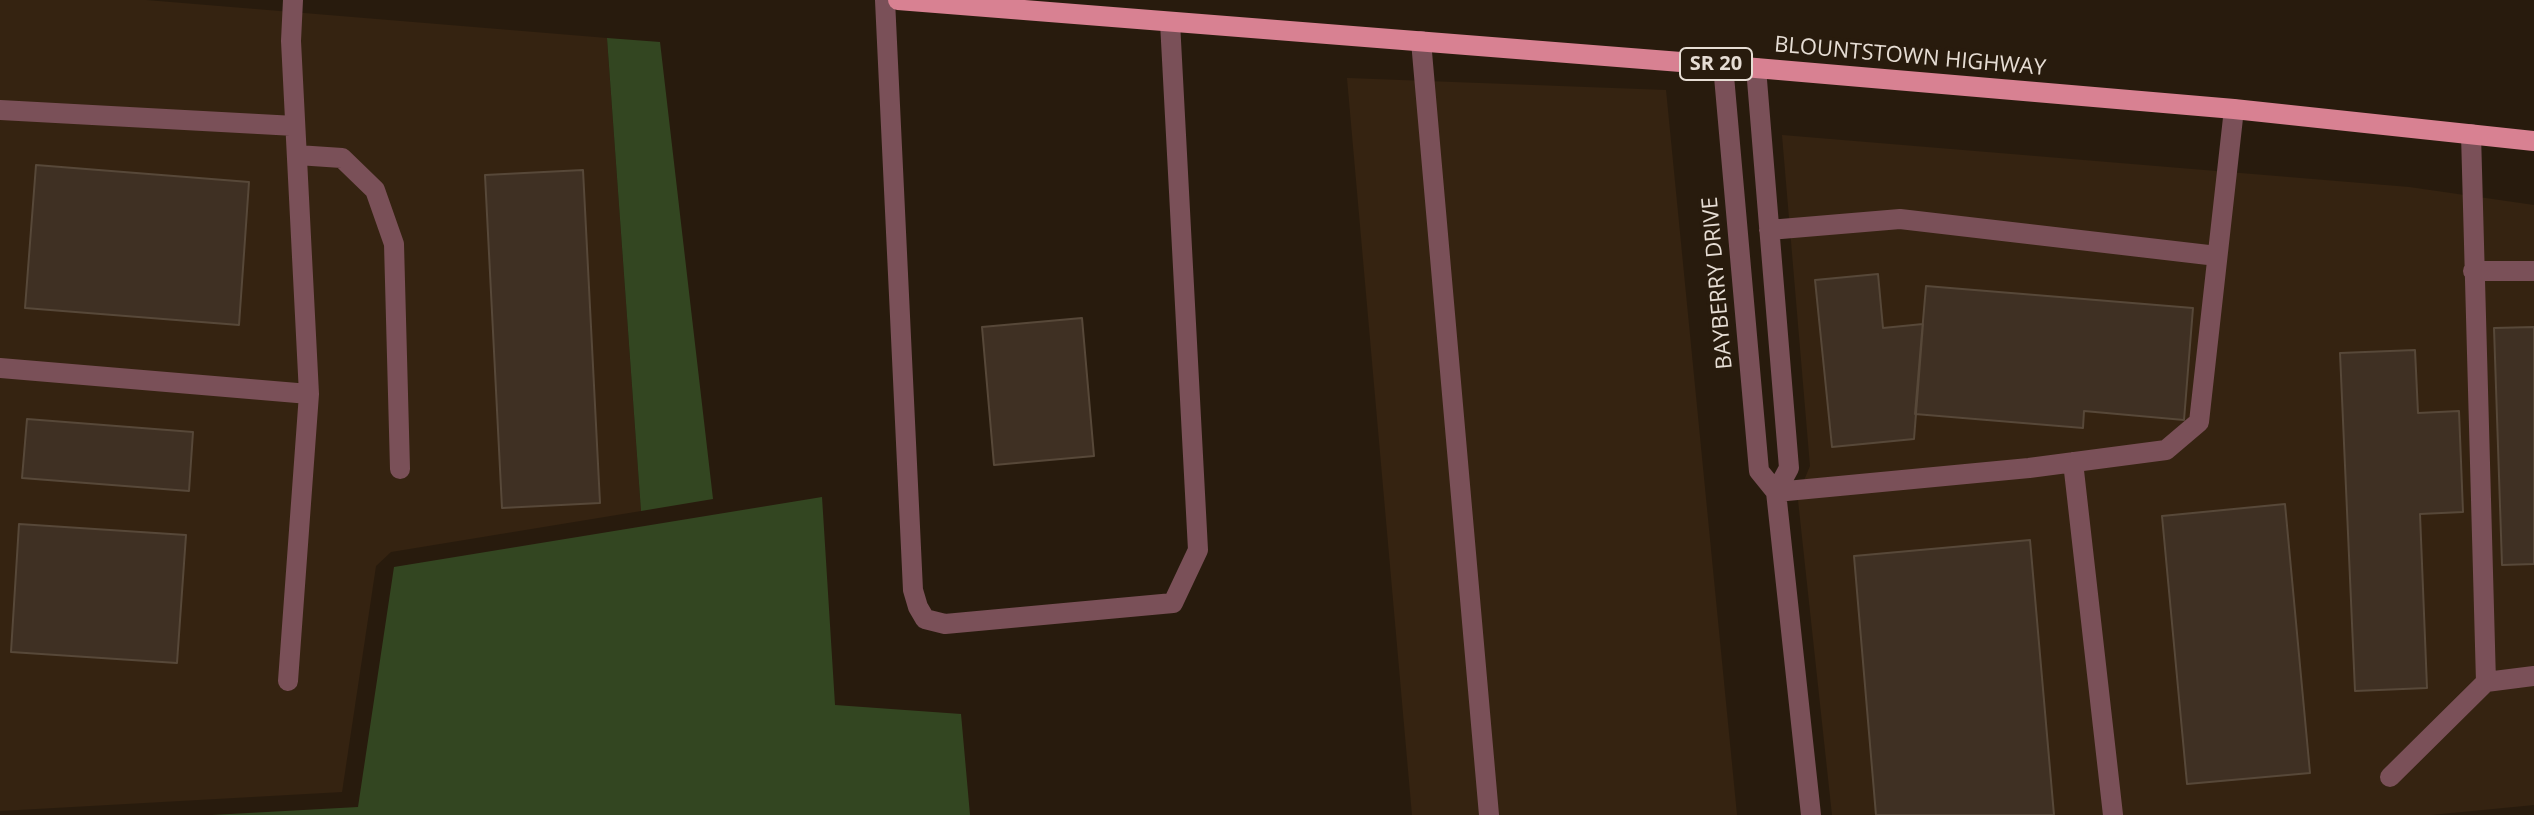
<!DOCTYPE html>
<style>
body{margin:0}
canvas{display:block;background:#281b0d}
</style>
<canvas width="2534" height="815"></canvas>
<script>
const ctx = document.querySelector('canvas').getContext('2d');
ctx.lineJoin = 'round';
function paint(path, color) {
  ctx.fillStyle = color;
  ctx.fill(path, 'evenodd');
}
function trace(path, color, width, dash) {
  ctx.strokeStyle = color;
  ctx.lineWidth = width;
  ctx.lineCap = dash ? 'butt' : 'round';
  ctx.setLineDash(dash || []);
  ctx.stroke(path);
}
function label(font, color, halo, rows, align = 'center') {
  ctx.font = font + ' "Open Sans",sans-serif';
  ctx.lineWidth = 8;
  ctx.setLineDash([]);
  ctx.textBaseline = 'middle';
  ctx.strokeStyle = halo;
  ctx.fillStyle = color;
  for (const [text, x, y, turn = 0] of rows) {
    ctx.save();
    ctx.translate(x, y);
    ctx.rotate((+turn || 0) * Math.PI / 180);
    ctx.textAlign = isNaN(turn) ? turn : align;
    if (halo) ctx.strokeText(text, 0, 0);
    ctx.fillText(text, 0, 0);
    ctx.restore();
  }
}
paint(new Path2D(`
 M 0,0 L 146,0 L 607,38 L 641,511 L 391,552 L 376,566 L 342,792 L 0,811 Z
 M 1347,78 L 1666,90 L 1737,815 L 1412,815 Z
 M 1782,135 L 2409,187 L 2534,205 L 2534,805 L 2431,815 L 1832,815 L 1798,500 L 1805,496 L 1800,490 L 1810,466 Z`), '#352311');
paint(new Path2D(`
 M 607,38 L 660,42 L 713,499 L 641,511 Z
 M 822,497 L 835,705 L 961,714 L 970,815 L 212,815 L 358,807 L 394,567 Z`), '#334621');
const building = new Path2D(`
 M 36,165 L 249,182 L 239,325 L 25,308 Z
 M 583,170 L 600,503 L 502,508 L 485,175 Z
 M 1878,274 L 1883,328 L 1923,324 L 1914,439 L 1832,447 L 1815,280 Z
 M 1926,286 L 2193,308 L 2184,420 L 2084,411 L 2083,428 L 1915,414 Z
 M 1082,318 L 1094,456 L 994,465 L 982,327 Z
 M 2534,327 L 2534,564 L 2502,565 L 2494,328 Z
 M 2415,350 L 2418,413 L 2459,411 L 2463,512 L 2420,514 L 2427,688 L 2355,691 L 2340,353 Z
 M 27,419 L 193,432 L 189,491 L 22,478 Z
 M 2285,504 L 2310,773 L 2187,784 L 2162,516 Z
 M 19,524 L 186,535 L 177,663 L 11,652 Z
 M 2030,540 L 2054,815 L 1876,815 L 1854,556 Z`);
paint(building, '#3f3023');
trace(building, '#574839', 2);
trace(new Path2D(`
 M 885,0 L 913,590 L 918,607 L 925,619 L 945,624 L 1173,603 L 1198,550 L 1170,22
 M 1421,41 L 1489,815
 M 1723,65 L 1759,471 L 1776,492 L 1811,815
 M 1756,68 L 1789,468 L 1776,492
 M 0,110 L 295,126
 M 2471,134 L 2486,682
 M 297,155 L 342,158 L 375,190 L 394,244 L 400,469
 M 1769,230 L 1900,219 L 2217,256
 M 2473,271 L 2534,271
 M 0,368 L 309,394
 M 2073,462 L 2113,815
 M 1776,492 L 2029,468 L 2166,450 L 2199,422 L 2234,109
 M 288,681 L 309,394 L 291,41 L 293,0
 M 2390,777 L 2486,682 L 2534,676`), '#7a5058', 20);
trace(new Path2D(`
 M 898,0 L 1744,67 L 2234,109 L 2534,141`), '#d88192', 20);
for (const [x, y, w] of [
 [1716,64,72]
]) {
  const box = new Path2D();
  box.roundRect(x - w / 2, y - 16, w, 32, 6);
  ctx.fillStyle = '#281b0d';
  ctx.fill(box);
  trace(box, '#e6ddd4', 2);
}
label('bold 20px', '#e6ddd4', null, [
 ["SR 20",1716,64]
]);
label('22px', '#e6ddd4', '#281b0d', [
 ["BLOUNTSTOWN HIGHWAY",1910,57,5],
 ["BAYBERRY DRIVE",1718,283,-95]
]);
</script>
